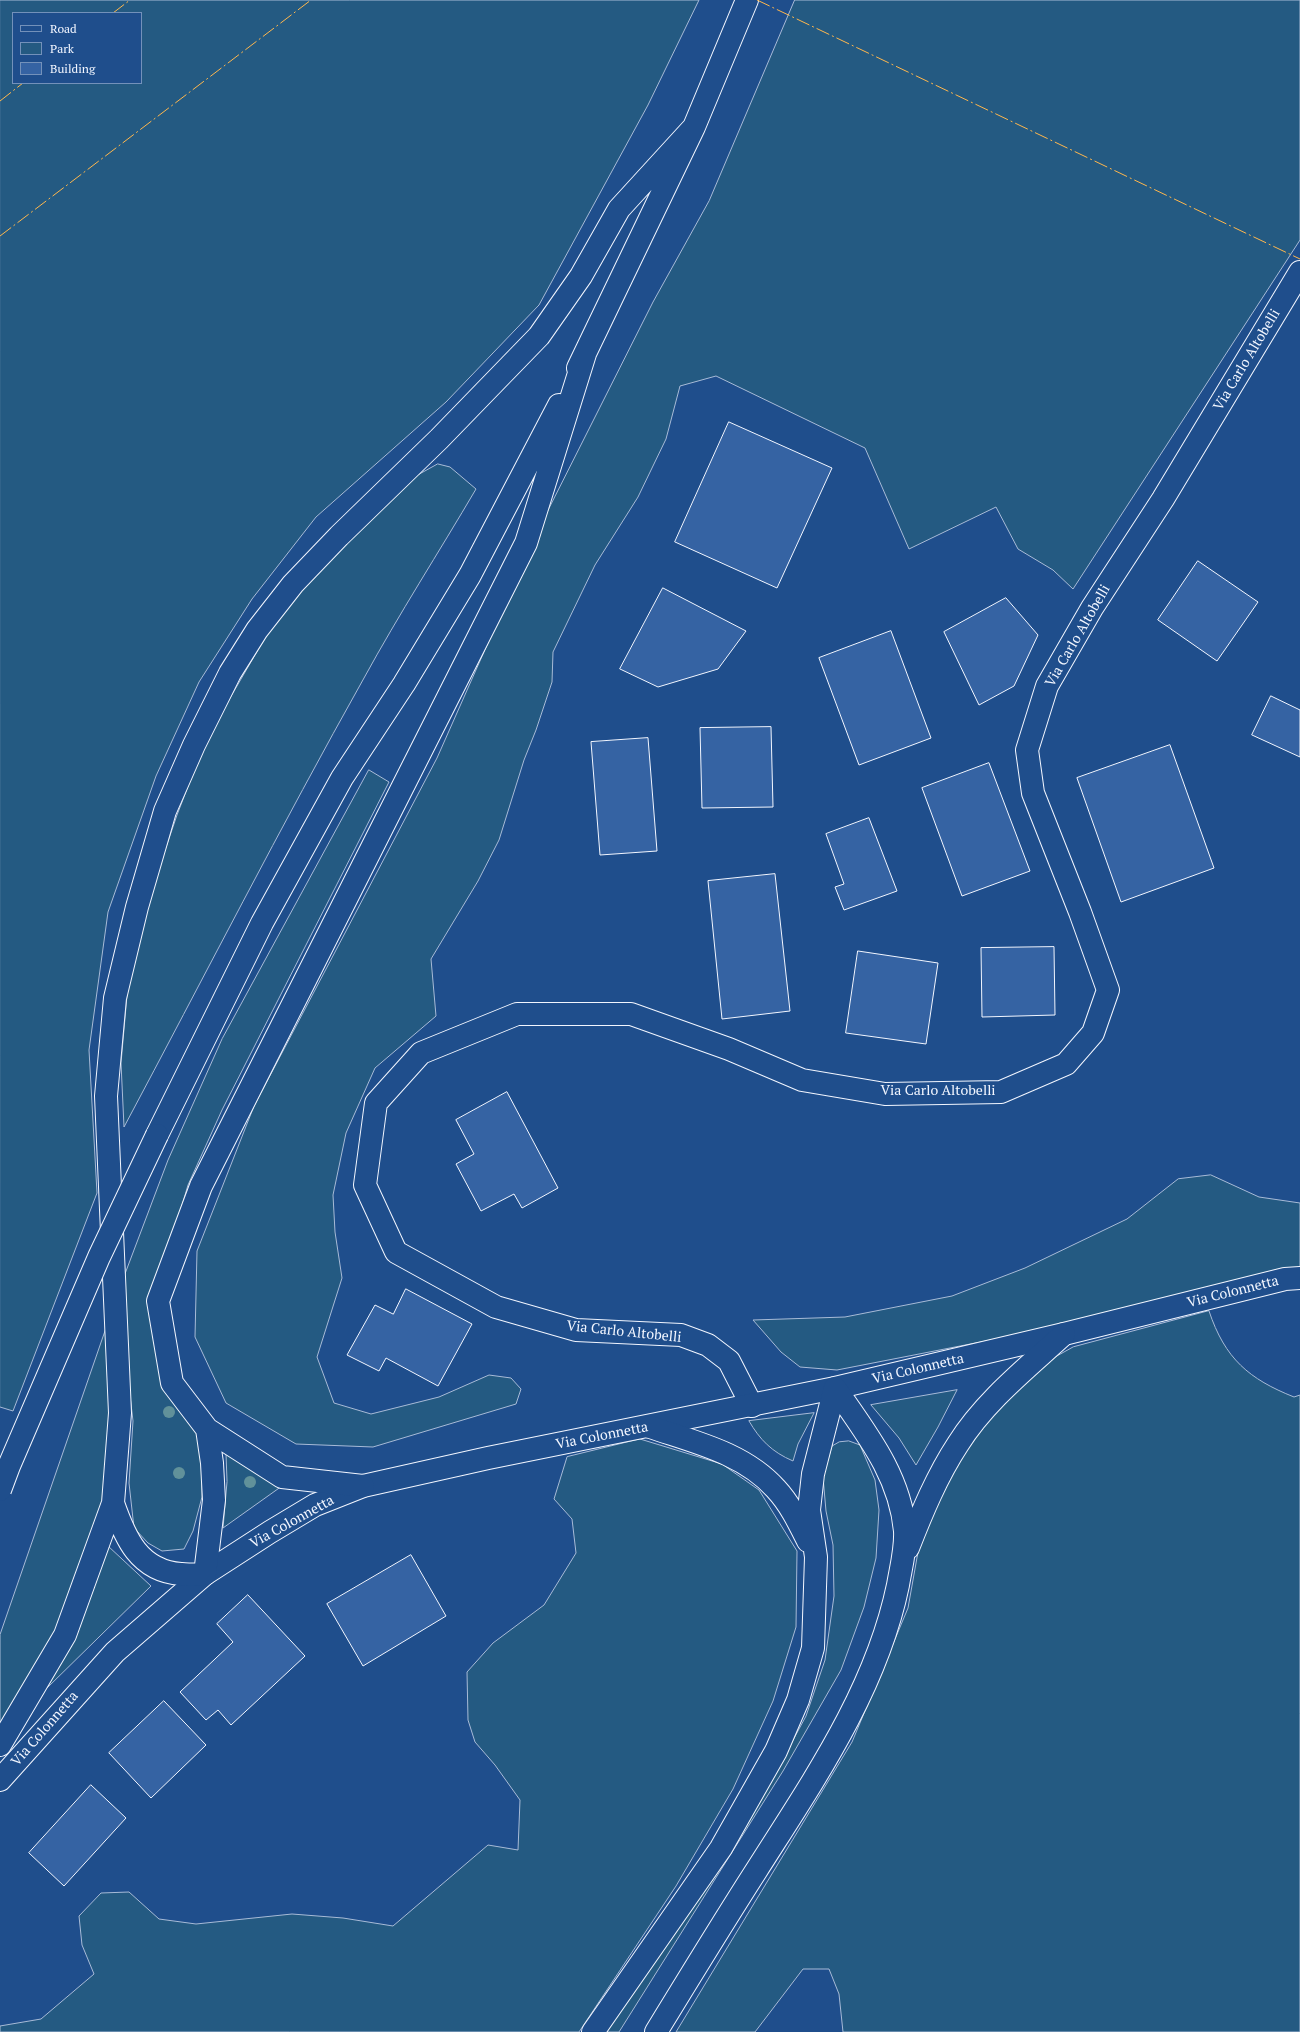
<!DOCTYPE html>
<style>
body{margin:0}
#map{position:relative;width:1300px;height:2032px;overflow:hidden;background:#1f4e8c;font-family:"PT Serif",serif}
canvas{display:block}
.legend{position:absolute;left:12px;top:12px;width:130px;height:72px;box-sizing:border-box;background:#1f4e8c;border:1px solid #7391ba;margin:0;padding:5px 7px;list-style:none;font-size:12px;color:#f2f6ff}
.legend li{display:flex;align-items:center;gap:8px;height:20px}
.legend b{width:20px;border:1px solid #7391ba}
</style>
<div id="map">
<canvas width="1300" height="2032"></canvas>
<ul class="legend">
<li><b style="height:5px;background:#1f4e8c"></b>Road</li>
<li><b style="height:11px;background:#245a82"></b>Park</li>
<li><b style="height:11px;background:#3563a3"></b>Building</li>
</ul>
</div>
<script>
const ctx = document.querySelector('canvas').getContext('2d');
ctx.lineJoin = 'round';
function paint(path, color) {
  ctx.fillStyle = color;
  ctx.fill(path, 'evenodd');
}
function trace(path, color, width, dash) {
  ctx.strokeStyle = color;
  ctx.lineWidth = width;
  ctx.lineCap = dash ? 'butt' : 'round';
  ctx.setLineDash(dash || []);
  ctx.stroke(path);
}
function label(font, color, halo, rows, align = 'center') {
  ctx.font = font + ' "PT Serif",serif';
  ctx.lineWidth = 3;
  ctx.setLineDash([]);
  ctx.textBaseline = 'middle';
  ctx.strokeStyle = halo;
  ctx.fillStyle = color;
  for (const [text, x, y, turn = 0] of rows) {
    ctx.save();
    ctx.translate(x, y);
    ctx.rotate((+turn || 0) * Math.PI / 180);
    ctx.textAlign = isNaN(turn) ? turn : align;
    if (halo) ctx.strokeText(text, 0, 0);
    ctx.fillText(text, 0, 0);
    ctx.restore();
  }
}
const green = new Path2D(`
 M 0,0 L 699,0 L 648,105 L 539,305 L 446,402 L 316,517 L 252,599 L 199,682 L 156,776 L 108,912 L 89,1050 L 97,1193 L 13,1411 L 0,1407 ZM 13,13 L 141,13 L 141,83 L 13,83 Z
 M 795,0 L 1300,0 L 1300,240 L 1073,589 L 1053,570 L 1018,549 L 996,507 L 909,549 L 865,448 L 716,376 L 680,386 L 666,439 L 638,497 L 595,565 L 553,652 L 552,682 L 536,730 L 524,760 L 499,840 L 478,881 L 431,959 L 436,1016 L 375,1068 L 346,1133 L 333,1195 L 335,1232 L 342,1278 L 317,1357 L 334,1403 L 371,1414 L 439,1397 L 489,1375 L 511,1378 L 521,1389 L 516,1404 L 373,1447 L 296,1444 L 226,1403 L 195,1337 L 197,1251 L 254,1106 L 437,758 L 537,532 L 653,302 L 709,201 Z
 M 438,464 L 450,467 L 476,489 C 439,552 399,614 364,678 C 281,826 204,977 124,1127 L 121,1063 L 131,950 L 177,815 L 200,755 L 230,698 L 270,629 L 324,561 L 407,481 Z
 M 369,770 L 389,782 L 222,1110 L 188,1185 L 154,1300 L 202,1435 L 202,1497 L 193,1531 L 184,1549 L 162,1551 L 148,1543 L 134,1528 L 129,1483 L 133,1421 L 125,1354 L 120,1287 L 168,1160 L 222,1039 Z
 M 1211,1175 L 1259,1197 L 1300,1203 L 1300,1270 L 1114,1316 L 837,1370 L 800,1367 L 781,1352 L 753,1320 L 845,1317 L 952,1296 L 1025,1268 L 1127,1219 L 1178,1179 Z
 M 1209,1311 C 1225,1359 1249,1379 1294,1397 L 1300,1395 L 1300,2032 L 843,2032 L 839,1994 L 829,1969 L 803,1969 L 755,2032 L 676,2032 L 852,1742 L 908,1608 L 918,1552 L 939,1492 L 989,1416 L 1037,1367 L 1073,1347 Z
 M 111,1314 L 114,1373 L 106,1504 L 65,1612 L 0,1733 L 0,1635 Z
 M 957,1390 L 938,1427 L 916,1465 L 899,1438 L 871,1405 Z
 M 814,1413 L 798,1444 L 793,1461 C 772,1452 760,1440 749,1421 Z
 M 640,1439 L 722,1464 L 759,1490 L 797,1551 L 796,1627 L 773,1701 L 733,1789 L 676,1886 L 579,2032 L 0,2032 L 0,2026 L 41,2019 L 94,1974 L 82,1945 L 79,1916 L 101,1893 L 129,1892 L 159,1919 L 196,1924 L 292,1914 L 343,1918 L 393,1926 L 488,1845 L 518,1850 L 520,1800 L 495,1765 L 475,1742 L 468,1720 L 467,1672 L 493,1643 L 544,1605 L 576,1553 L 572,1519 L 554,1499 L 567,1457 Z
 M 849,1441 L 860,1445 L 875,1480 L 879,1510 L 876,1558 L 864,1607 L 841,1670 L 783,1771 L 619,2032 L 604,2032 L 779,1766 L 806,1716 L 825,1660 L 834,1596 L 833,1545 L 826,1511 L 823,1477 L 832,1446 L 839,1442 Z
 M 226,1445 L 289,1481 L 223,1528 L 227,1482 Z
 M 108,1546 L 151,1586 L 47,1688 C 71,1642 93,1596 108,1546 Z`);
paint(green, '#245a82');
trace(green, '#a8bbd7', 1);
const building = new Path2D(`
 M 729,422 L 832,468 L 777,588 L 675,542 Z
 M 1198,561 L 1258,602 L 1217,661 L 1158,620 Z
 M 663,588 L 746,631 L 718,669 L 658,687 L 620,669 Z
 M 1006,598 L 1038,635 L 1014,686 L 979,705 L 944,632 Z
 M 891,631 L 931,738 L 859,765 L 819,658 Z
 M 1271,696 L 1300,710 L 1300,757 L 1252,735 Z
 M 771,727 L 773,807 L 702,808 L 700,728 Z
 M 648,738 L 657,851 L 600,855 L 591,742 Z
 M 1170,745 L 1214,868 L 1121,902 L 1077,778 Z
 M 989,763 L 1030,871 L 962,896 L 922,788 Z
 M 869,818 L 897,891 L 844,910 L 835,887 L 844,884 L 826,834 Z
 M 775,874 L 790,1011 L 722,1019 L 708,881 Z
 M 1054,947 L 1055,1015 L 982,1017 L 981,948 Z
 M 858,951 L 938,963 L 926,1044 L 846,1033 Z
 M 507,1092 L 558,1188 L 522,1208 L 514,1194 L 481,1211 L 456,1164 L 474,1154 L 456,1120 Z
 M 406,1289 L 472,1324 L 438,1386 L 386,1358 L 379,1371 L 347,1355 L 375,1305 L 393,1314 Z
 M 411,1555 L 446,1616 L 363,1666 L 327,1604 Z
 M 248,1595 L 305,1656 L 231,1725 L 218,1710 L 206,1720 L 180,1692 L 233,1642 L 217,1624 Z
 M 164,1701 L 206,1745 L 151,1798 L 109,1753 Z
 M 91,1785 L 126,1818 L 64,1886 L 29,1853 Z`);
paint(building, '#3563a3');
trace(building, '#f2f6ff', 1);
const minor = new Path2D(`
 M 752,1406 L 729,1361 L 708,1345 L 681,1335 L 576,1330 L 496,1307 L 396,1252 L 365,1185 L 376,1103 L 421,1053 L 517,1014 L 631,1014 L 729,1049 L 802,1080 L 885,1094 L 1001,1092 L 1066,1064 L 1093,1033 L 1108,990 L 1080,912 L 1033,793 L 1027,750 L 1047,686 L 1092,608 L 1163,499 L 1300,272`);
const major = new Path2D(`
 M 0,1780 L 115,1652 L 205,1574 L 270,1532 L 315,1505 L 363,1486 L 488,1458 L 835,1388 L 1064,1334 L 1285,1279 L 1300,1278`);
const highway = new Path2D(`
 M 578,368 L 694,127 L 747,0
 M 157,1135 L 262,923 L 342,778 L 404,684 L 470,575 L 559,405
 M 650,1427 C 694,1442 744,1453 776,1489 C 790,1504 799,1523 808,1541
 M 363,1486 L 282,1477 L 207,1429 L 172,1383 L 158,1301 L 201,1186 L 526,543 L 585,354
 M 113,1503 C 125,1538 139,1571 181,1574 C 189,1575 197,1574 205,1574 L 214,1500 L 212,1463 L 207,1429
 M 908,1548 C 922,1512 937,1476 958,1444 C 985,1401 1027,1368 1064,1334
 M 0,1745 L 65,1635 L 113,1503 L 120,1413 L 106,1096 L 115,998 L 137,907 L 165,811 L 194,745 L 230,673 L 257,630 L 293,584 L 339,536 L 439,439 L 539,336 L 581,276 L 619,209 L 694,127
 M 593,2032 L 721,1848 L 776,1751 L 798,1700 L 813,1648 L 816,1557 L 809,1510 L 813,1474 L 835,1388
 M 656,2032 C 689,1978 722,1924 756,1871 C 813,1781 876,1691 898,1585 C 901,1567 906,1549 905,1531 C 900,1475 866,1433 835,1388`);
trace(minor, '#f2f6ff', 24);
trace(major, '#f2f6ff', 24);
trace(highway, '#f2f6ff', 24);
trace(minor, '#1f4e8c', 22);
trace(major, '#1f4e8c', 22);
trace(highway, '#1f4e8c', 22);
const highwayBridge = new Path2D(`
 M 0,1490 L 9,1466 L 99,1257 L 157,1135`);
trace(highwayBridge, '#f2f6ff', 24, []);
trace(highwayBridge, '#1f4e8c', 22);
trace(new Path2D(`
 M 757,0 L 1300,259
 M 113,13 L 130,0
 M 0,101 L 23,83
 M 0,236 L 311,0`), '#ffb74d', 1, [14, 3, 2, 3]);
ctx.fillStyle = '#61919a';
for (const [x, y] of [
 [169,1412],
 [179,1473],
 [250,1482]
]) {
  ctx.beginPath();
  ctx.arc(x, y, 6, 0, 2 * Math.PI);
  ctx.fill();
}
label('14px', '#f2f6ff', '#1f4e8c', [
 ["Via Carlo Altobelli",1247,360,-59],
 ["Via Carlo Altobelli",1078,636,-60],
 ["Via Carlo Altobelli",938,1091],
 ["Via Colonnetta",1233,1292,-14],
 ["Via Carlo Altobelli",624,1332,6],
 ["Via Colonnetta",918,1369,-13],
 ["Via Colonnetta",602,1436,-11],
 ["Via Colonnetta",292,1522,-29],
 ["Via Colonnetta",45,1729,-49]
]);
</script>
